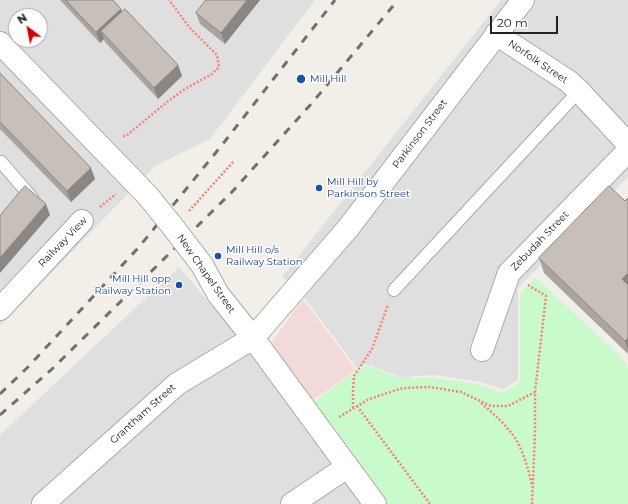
<!DOCTYPE html>
<style>
body{margin:0}
#map{position:relative;width:628px;height:504px;overflow:hidden;background:#f2efe9;font-family:Montserrat,sans-serif}
canvas{display:block}
.north{position:absolute;left:8px;top:8px;width:40px;height:40px;box-sizing:border-box;background:#fff;border:1px solid #a7a7a7;border-radius:50%;rotate:328deg;font-size:11px;font-weight:700;line-height:16px;text-align:center;color:#222}
.north::after{content:'';display:block;margin:auto;width:14px;height:18px;background:#d40000;clip-path:polygon(50% 0,100% 100%,50% 72%,0 100%)}
.scale{position:absolute;left:490px;top:16px;width:68px;height:18px;box-sizing:border-box;border:2px solid #222;border-top:0;padding-left:5px;font-size:12px;line-height:14px;white-space:nowrap;color:#222;-webkit-text-stroke:3px #fff;paint-order:stroke}
</style>
<div id="map">
<canvas width="628" height="504"></canvas>
<div class="north">N</div>
<div class="scale">20 m</div>
</div>
<script>
const ctx = document.querySelector('canvas').getContext('2d');
ctx.lineJoin = 'round';
function paint(path, color) {
  ctx.fillStyle = color;
  ctx.fill(path, 'evenodd');
}
function trace(path, color, width, dash) {
  ctx.strokeStyle = color;
  ctx.lineWidth = width;
  ctx.lineCap = dash ? 'butt' : 'round';
  ctx.setLineDash(dash || []);
  ctx.stroke(path);
}
function label(font, color, halo, rows, align = 'center') {
  ctx.font = font + ' Montserrat,sans-serif';
  ctx.lineWidth = 3;
  ctx.setLineDash([]);
  ctx.textBaseline = 'middle';
  ctx.strokeStyle = halo;
  ctx.fillStyle = color;
  for (const [text, x, y, turn = 0] of rows) {
    ctx.save();
    ctx.translate(x, y);
    ctx.rotate((+turn || 0) * Math.PI / 180);
    ctx.textAlign = isNaN(turn) ? turn : align;
    if (halo) ctx.strokeText(text, 0, 0);
    ctx.fillText(text, 0, 0);
    ctx.restore();
  }
}
paint(new Path2D(`
 M 0,0 L 315,0 L 210,139 L 155,166 L 0,326 ZM 16,16 L 40,16 L 40,40 L 16,40 Z
 M 501,0 L 628,0 L 628,177 L 518,288 L 518,380 L 503,389 L 481,382 L 435,375 L 411,376 L 407,379 L 365,364 L 357,368 L 304,297 L 305,295 L 282,277 Z
 M 179,267 L 248,349 L 364,504 L 0,504 L 0,435 Z`), '#e0dfdf');
paint(new Path2D(`
 M 303,299 L 356,370 L 312,401 L 269,346 Z`), '#f2dad9');
paint(new Path2D(`
 M 535,277 L 619,355 L 628,368 L 628,504 L 384,504 L 312,403 L 365,365 L 400,378 L 434,378 L 477,384 L 502,393 L 520,382 L 520,294 Z`), '#c8facc');
const service = new Path2D(`
 M 1,162 L 32,198
 M 394,290 L 579,91`);
const minor = new Path2D(`
 M 496,34 L 568,81 L 579,91 L 628,144
 M 0,43 L 148,196
 M 202,265 L 218,294 L 253,338 L 375,504
 M 0,309 L 82,221
 M 482,350 L 509,273 L 628,151
 M 43,504 L 177,384 L 253,338 L 349,227 L 523,0
 M 292,504 L 347,467`);
trace(service, '#a9a9a9', 14);
trace(minor, '#a9a9a9', 24);
trace(new Path2D(`
 M 123,136 L 126,136 L 167,102 L 185,89 L 212,74 L 219,67 L 217,55 L 190,28 L 169,0
 M 100,207 L 116,194
 M 189,211 L 234,161
 M 528,285 L 546,296 L 535,392
 M 481,403 C 494,414 506,425 515,438 C 524,452 528,469 532,485
 M 357,406 L 430,504
 M 353,408 L 353,390 L 354,376 L 372,349 L 388,305
 M 339,417 L 369,399 L 403,388 L 430,387 L 461,392 L 491,406 L 508,406 L 535,392 L 535,433 L 532,504`), '#fa8072', 2.5, [2, 2]);
trace(service, '#fff', 12);
trace(minor, '#fff', 22);
trace(new Path2D(`
 M 0,394 L 28,367 L 139,247 L 222,145 L 335,0
 M 0,415 L 52,369 L 231,193 L 312,103 L 398,0`), '#707070', 3, [8, 8]);
const minorBridge = new Path2D(`
 M 148,196 L 173,227 L 202,265`);
trace(minorBridge, '#a9a9a9', 24, []);
trace(minorBridge, '#fff', 22);
paint(new Path2D(`
 M 60,0 L 113,0 L 122,11 L 178,65 L 182,76 L 158,99 L 105,42 L 104,39 L 100,43 Z
 M 260,0 L 225,44 L 200,24 L 196,13 Z
 M 0,73 L 95,179 L 71,202 L 0,129 Z
 M 628,198 L 628,354 L 544,273 L 539,258 L 625,201 Z`), '#aba49e');
paint(new Path2D(`
 M 247,0 L 260,0 L 225,44 L 221,33 Z
 M 121,9 L 125,20 L 101,31 L 104,39 L 100,43 L 96,32 Z
 M 178,65 L 182,76 L 158,99 L 154,88 Z
 M 91,168 L 95,179 L 71,202 L 67,191 Z
 M 46,204 L 50,215 L 0,273 L 0,258 Z
 M 628,273 L 628,294 L 622,279 Z
 M 628,338 L 628,350 L 625,341 Z`), '#8b8681');
const building = new Path2D(`
 M 66,0 L 113,0 L 121,9 L 96,32 Z
 M 206,0 L 247,0 L 221,33 L 196,13 Z
 M 125,9 L 178,65 L 154,88 L 101,31 Z
 M 0,73 L 91,168 L 67,191 L 0,122 Z
 M 25,186 L 46,204 L 0,258 L 0,216 Z
 M 609,186 L 625,201 L 628,198 L 628,273 L 622,279 L 628,285 L 628,338 L 625,341 L 539,258 Z`);
paint(building, '#c7bfb8');
trace(building, '#8b8681', 1);
for (const [x, y, r, color] of [
 [301,79,5,"#1a4fb4"],
 [319,188,4,"#1a4fb4"],
 [218,256,4,"#1a4fb4"],
 [179,285,4,"#1a4fb4"]
]) {
  const dot = new Path2D();
  dot.arc(x, y, r, 0, 2 * Math.PI);
  ctx.fillStyle = color;
  ctx.fill(dot);
  trace(dot, '#fff', 1.5);
}
label('10px', '#222', '#fff', [
 ["Norfolk Street",538,62,34],
 ["Parkinson Street",420,134,-53],
 ["Zebudah Street",540,241,-46],
 ["Railway View",63,242,-46],
 ["New Chapel Street",206,274,55],
 ["Grantham Street",143,414,-42]
]);
label('10px', '#164399', '#fff', [
 ["Mill Hill",310,79],
 ["Mill Hill by",327,182],
 ["Parkinson Street",327,194],
 ["Mill Hill o/s",226,250],
 ["Railway Station",226,262],
 ["Mill Hill opp",171,279,"right"],
 ["Railway Station",171,291,"right"]
], 'left');
</script>
